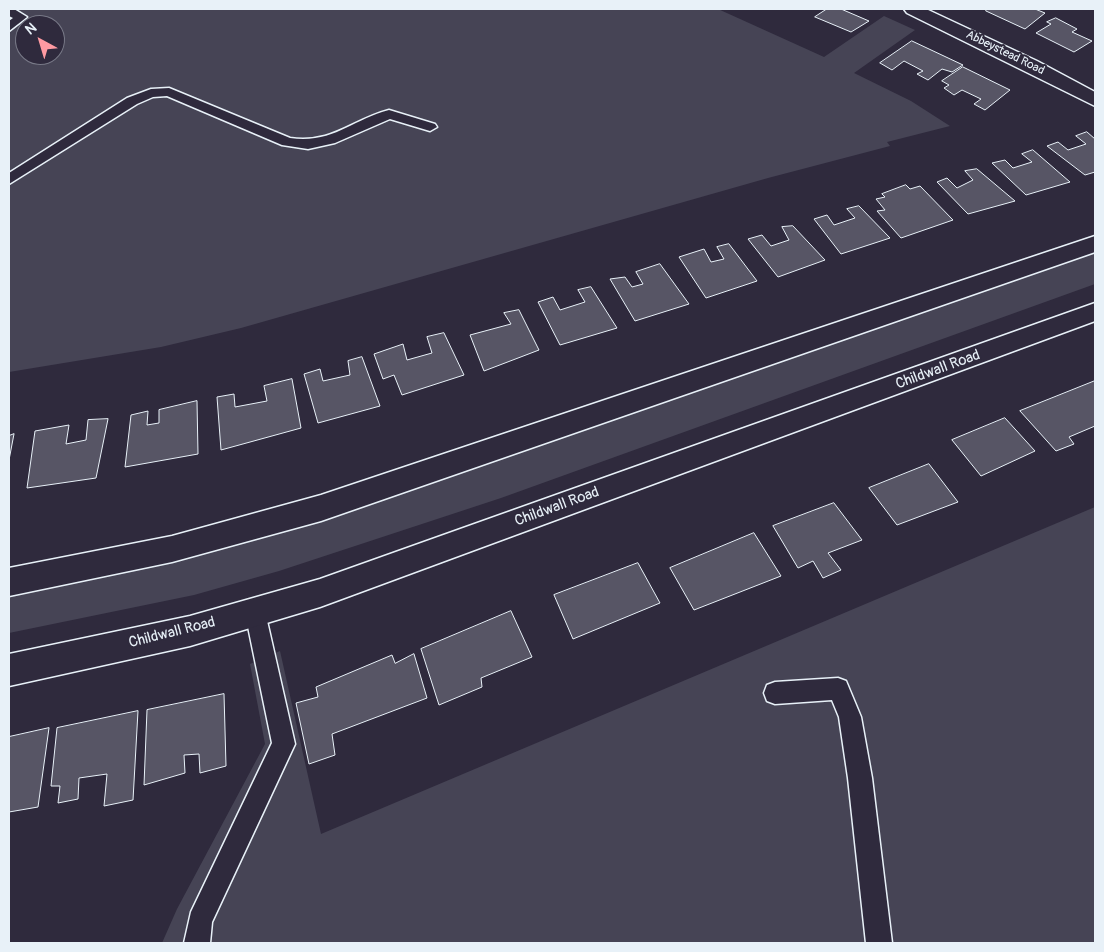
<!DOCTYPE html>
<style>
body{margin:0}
#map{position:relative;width:1104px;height:952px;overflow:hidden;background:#2f2a3d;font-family:Pangolin,sans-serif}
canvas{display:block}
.frame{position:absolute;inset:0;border:10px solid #e8f1f8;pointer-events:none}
.north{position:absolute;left:15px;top:15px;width:50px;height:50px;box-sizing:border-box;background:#2f2a3d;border:1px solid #797a88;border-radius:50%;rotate:321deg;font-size:14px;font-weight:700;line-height:20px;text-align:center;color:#e8f1f8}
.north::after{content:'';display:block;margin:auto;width:18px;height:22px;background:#ff9aa2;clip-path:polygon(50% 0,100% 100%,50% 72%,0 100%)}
</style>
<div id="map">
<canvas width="1104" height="952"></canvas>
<div class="frame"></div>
<div class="north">N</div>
</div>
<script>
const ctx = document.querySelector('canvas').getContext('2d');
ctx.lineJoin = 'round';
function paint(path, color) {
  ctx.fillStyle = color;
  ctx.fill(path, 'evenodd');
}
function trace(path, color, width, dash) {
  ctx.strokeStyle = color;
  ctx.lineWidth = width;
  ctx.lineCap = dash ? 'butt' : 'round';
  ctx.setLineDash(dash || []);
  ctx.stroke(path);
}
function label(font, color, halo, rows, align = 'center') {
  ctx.font = font + ' Pangolin,sans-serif';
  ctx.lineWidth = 4;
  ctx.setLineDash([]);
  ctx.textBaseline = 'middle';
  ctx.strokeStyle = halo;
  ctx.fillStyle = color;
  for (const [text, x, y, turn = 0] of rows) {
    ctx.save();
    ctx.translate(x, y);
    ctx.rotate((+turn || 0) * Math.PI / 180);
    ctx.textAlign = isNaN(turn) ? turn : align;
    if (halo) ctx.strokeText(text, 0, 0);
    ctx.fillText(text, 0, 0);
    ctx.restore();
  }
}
paint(new Path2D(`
 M 9,9 L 718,9 L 824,57 L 884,16 L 915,30 L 854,73 L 911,101 L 950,126 L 887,142 L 890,146 L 768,178 L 241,328 L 161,347 L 9,372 ZM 25,25 L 55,25 L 55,55 L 25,55 Z
 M 1095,250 L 1095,284 L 501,498 L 279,571 L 194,595 L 9,633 L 9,592 L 42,586 Z
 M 1095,507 L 1095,943 L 162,943 L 177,909 L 265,744 L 250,664 L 280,651 L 321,834 Z`), '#464455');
const building = new Path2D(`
 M 827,9 L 841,9 L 869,21 L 851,32 L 815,17 Z
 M 987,9 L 1035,9 L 1045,13 L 1025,29 L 986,11 Z
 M 1056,18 L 1077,29 L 1072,32 L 1092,41 L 1074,52 L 1036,33 L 1051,24 L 1047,22 Z
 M 912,41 L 963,65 L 952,72 L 942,69 L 928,80 L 917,74 L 923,71 L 904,61 L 892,70 L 880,63 Z
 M 963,67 L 1010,90 L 985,110 L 974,104 L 981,99 L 962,90 L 954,95 L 944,88 L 949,85 L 942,81 Z
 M 1087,132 L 1095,139 L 1095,172 L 1085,175 L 1047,146 L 1058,142 L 1068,150 L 1086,144 L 1076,136 Z
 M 1033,150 L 1070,182 L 1026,195 L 992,163 L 1005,160 L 1013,168 L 1032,162 L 1022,154 Z
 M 977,169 L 1015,201 L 968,214 L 937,182 L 947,178 L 957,188 L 973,180 L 965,171 Z
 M 906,185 L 910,189 L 920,186 L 953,220 L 901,238 L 877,211 L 885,210 L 876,199 L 885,197 L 882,194 Z
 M 859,206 L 890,238 L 841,254 L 814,219 L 827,215 L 834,225 L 855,218 L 847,209 Z
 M 793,226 L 825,260 L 778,277 L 748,239 L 762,235 L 771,246 L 789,240 L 782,227 Z
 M 729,244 L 757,281 L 706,298 L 679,257 L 704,249 L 711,262 L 724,259 L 717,247 Z
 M 660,264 L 689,304 L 635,321 L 610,279 L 625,277 L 632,287 L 643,284 L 636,272 Z
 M 591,287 L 617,328 L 560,345 L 538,302 L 553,297 L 560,310 L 585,302 L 578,290 Z
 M 519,310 L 539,350 L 484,371 L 470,335 L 511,324 L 504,313 Z
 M 444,333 L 464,375 L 402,395 L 394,375 L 383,379 L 374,354 L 403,344 L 407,360 L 432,353 L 427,337 Z
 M 362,357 L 380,406 L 318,423 L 304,374 L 320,369 L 323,381 L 350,375 L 348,361 Z
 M 292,379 L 301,428 L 221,450 L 217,397 L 234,394 L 235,407 L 267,401 L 264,386 Z
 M 1095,381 L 1095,426 L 1069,437 L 1074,444 L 1056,451 L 1020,411 Z
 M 197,401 L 198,454 L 125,467 L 131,415 L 148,411 L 147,425 L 159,423 L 159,410 Z
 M 1005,418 L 1035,451 L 981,476 L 952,440 Z
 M 108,419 L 96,478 L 27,488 L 35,431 L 69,425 L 66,444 L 86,440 L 88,420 Z
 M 14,434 L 9,460 L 9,436 Z
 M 929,464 L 958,502 L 897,525 L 869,488 Z
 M 834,503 L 862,540 L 828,553 L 841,570 L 823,578 L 813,561 L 798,568 L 773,526 Z
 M 754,533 L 781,576 L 694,610 L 670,568 Z
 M 638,563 L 660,603 L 573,639 L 554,595 Z
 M 511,611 L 532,657 L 481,678 L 482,687 L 439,705 L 421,649 Z
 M 414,654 L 427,698 L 332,734 L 335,755 L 309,764 L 296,703 L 318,697 L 316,687 L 392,655 L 395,663 Z
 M 224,694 L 226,766 L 200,773 L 199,754 L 184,755 L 185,773 L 144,785 L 147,710 Z
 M 138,711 L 133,800 L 104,806 L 107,774 L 79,778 L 78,799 L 58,803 L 60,786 L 51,786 L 57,728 Z
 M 49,728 L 38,807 L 9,812 L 9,737 Z`);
paint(building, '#575565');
trace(building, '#e8f1f8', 1);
const lane = new Path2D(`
 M 9,9 L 14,9 L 27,17 L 9,31 L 9,21 L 13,18 L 9,16 Z
 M 169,88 L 290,138 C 333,144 351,120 389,110 L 435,124 L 437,127 L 430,131 L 390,119 L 335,143 L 308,149 L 282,145 L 167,96 L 153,97 L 137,104 L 9,184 L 9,173 L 127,98 L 151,89 Z
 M 255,602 L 262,605 L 265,612 L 295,744 L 212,922 L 210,943 L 184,943 L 191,912 L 272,743 L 245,612 L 248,605 Z
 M 838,678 L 846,681 L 861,717 L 872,778 L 892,943 L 866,943 L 848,778 L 839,717 L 832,700 L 775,704 L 767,701 L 764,693 L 767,685 L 775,682 Z`);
const street = new Path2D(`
 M 904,9 L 926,9 L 1037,61 L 1095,92 L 1095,106 L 907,13 Z`);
const secondary = new Path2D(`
 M 1095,236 L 1095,252 L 321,521 L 172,562 L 9,596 L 9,568 L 172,536 L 321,495 Z
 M 1095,303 L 1095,321 L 320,607 L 190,646 L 9,686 L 9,654 L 190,616 L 320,579 Z`);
trace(lane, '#e8f1f8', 3);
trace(street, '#e8f1f8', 3);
trace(secondary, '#e8f1f8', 3);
paint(lane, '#2f2a3d');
paint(street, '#2f2a3d');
paint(secondary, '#2f2a3d');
label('12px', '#e8f1f8', '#2f2a3d', [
 ["Abbeystead Road",1005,53,26]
]);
label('15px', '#e8f1f8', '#2f2a3d', [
 ["Childwall Road",938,370,-20],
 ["Childwall Road",557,507,-20],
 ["Childwall Road",172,633,-14]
]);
</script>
